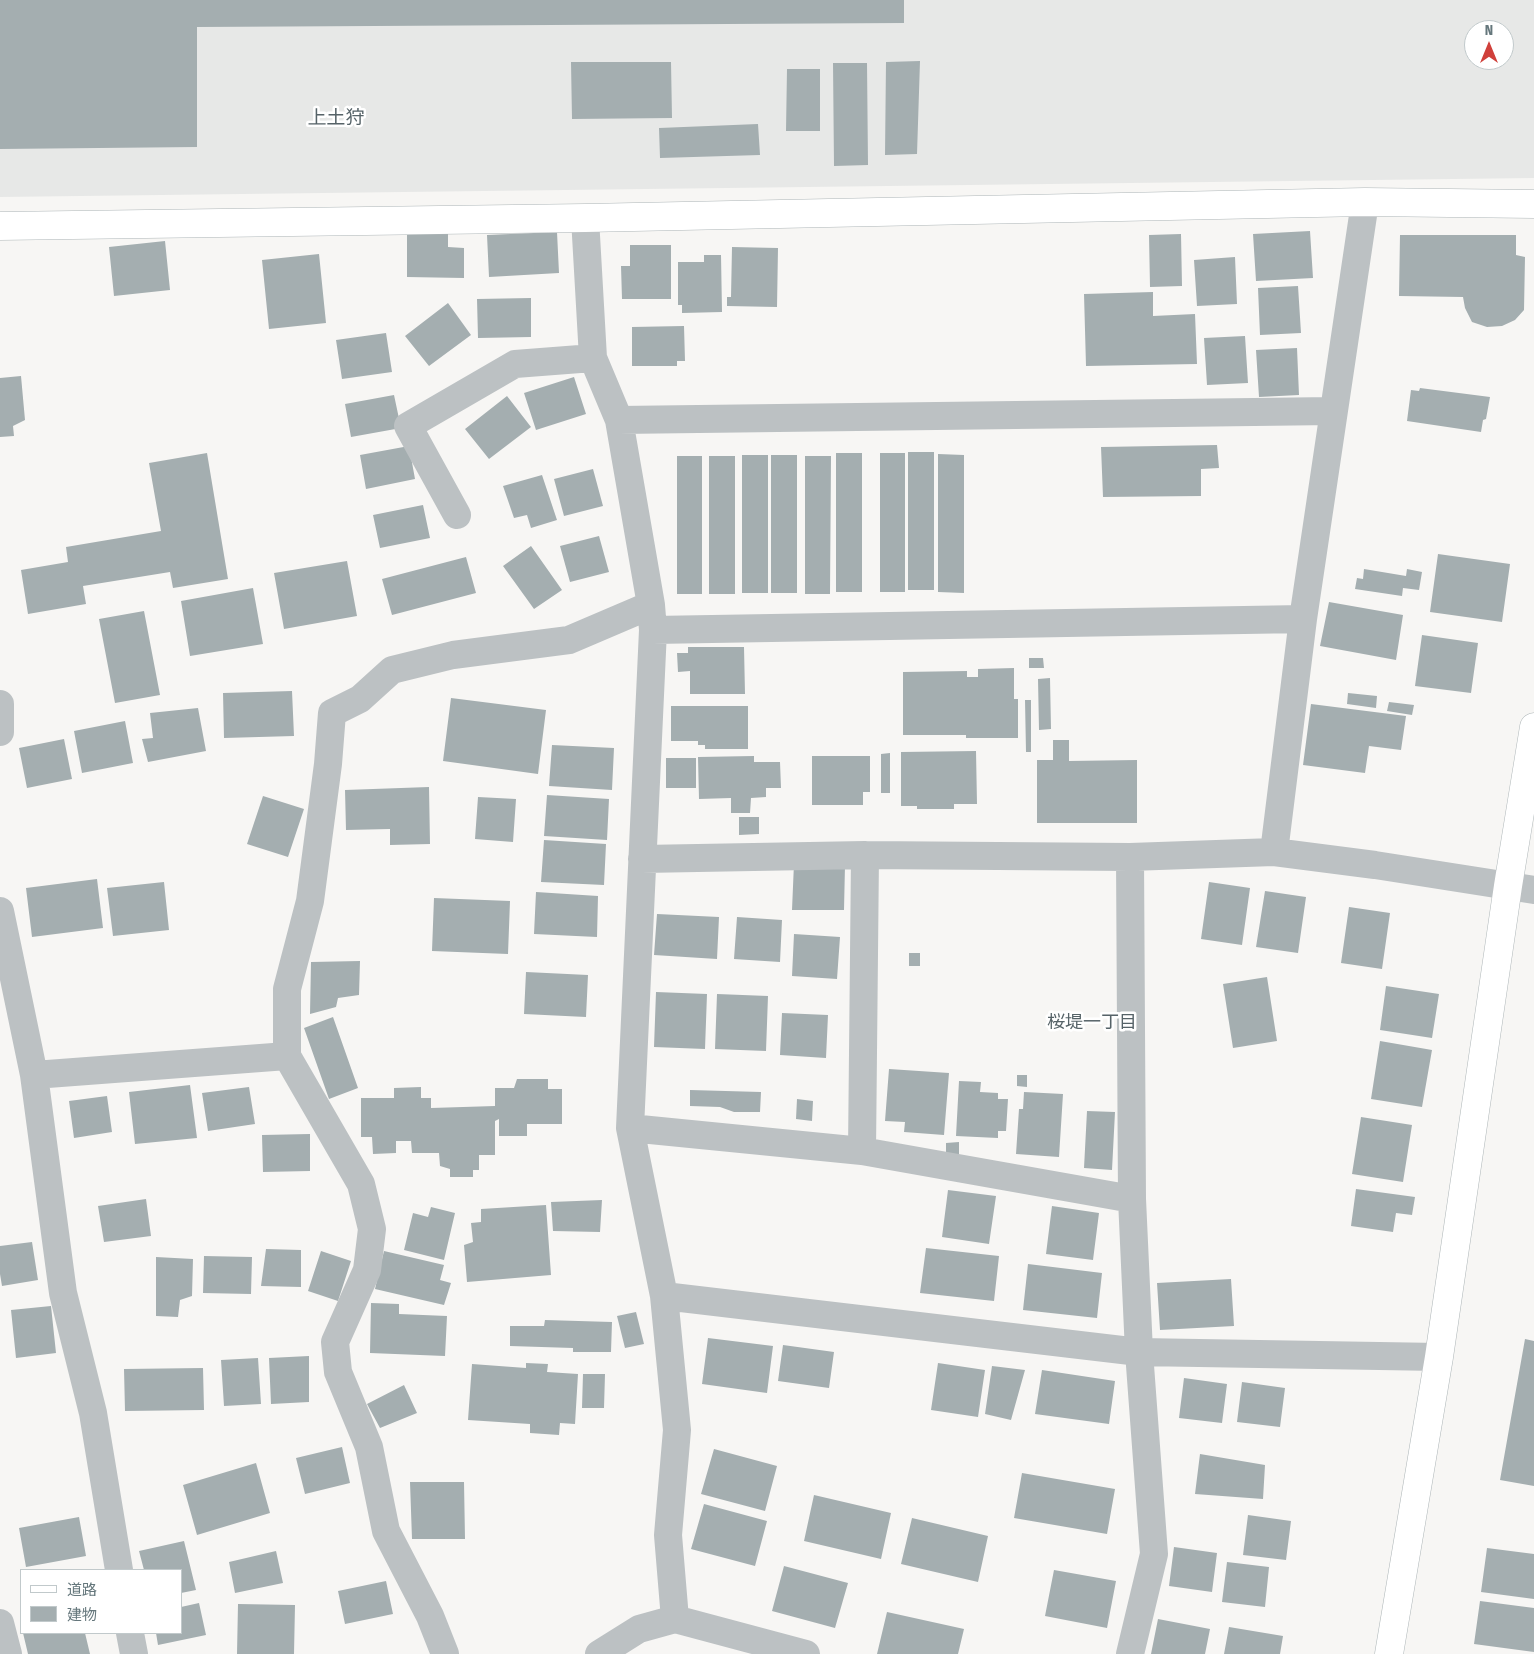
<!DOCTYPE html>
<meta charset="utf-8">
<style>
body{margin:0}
#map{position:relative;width:1534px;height:1654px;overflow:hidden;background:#f7f6f4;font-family:"Fira Sans Condensed","Noto Sans JP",sans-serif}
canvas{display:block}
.legend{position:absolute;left:20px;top:1569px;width:162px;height:65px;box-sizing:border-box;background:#fff;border:1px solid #c1c9cb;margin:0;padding:6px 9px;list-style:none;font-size:15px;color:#65777c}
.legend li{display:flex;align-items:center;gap:10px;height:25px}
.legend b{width:25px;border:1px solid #c1c9cb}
.north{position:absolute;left:1464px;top:20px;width:50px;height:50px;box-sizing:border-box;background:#fff;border:1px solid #c1c9cb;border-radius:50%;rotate:0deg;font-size:14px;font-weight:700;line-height:20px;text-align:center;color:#65777c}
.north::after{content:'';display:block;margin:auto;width:18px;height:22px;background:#d0403b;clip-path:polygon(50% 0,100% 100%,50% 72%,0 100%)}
</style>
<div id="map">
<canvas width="1534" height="1654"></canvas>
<ul class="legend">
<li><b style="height:6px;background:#fff"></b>道路</li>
<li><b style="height:14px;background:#a4aeb0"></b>建物</li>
</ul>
<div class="north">N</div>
</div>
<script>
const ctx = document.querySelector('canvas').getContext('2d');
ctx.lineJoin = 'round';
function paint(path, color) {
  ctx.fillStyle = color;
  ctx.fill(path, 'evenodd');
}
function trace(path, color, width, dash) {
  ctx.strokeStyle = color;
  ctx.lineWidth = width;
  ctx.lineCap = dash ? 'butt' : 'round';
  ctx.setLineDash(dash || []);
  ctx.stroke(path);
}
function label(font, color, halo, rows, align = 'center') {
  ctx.font = font + ' "Fira Sans Condensed","Noto Sans JP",sans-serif';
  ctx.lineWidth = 5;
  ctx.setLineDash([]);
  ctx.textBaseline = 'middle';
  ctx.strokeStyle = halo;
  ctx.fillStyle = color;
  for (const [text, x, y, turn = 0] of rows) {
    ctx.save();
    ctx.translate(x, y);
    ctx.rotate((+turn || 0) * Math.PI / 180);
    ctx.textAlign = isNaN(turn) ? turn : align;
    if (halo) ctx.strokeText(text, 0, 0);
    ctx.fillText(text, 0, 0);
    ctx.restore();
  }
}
paint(new Path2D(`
 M 0,0 L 1534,0 L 1534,178 L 0,197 ZM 1474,30 L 1504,30 L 1504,60 L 1474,60 Z`), '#e7e8e7');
paint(new Path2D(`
 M 0,0 L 904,0 L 904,23 L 197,27 L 197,147 L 0,149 Z
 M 920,61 L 917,154 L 885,155 L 886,62 Z
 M 571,62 L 671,62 L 672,118 L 572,119 Z
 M 833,63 L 867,63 L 868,165 L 834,166 Z
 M 787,69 L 820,69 L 820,131 L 786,131 Z
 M 758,124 L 760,155 L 660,158 L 659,128 Z
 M 407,231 L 448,232 L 448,247 L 464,248 L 464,278 L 407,277 Z
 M 1310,231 L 1313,278 L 1256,281 L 1253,234 Z
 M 557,232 L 559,273 L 489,277 L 487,235 Z
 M 1181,234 L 1182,286 L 1150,287 L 1149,235 Z
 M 1400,235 L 1516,235 L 1516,255 L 1525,257 L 1524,310 L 1515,320 L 1502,326 L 1487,327 L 1472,322 L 1465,308 L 1463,297 L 1399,296 Z
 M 165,241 L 170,290 L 114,296 L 109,247 Z
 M 630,245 L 671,245 L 671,299 L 622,299 L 621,266 L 630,266 Z
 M 732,247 L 778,248 L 777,307 L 727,306 L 727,297 L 731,297 Z
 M 319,254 L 326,323 L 269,329 L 262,260 Z
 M 704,255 L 721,255 L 722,312 L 682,313 L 682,305 L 678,305 L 678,262 L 704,262 Z
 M 1235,257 L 1237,304 L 1197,306 L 1194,260 Z
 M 1298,286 L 1301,333 L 1260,335 L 1258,288 Z
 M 1153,292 L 1153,316 L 1195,314 L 1197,364 L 1086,366 L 1084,294 Z
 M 531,298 L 531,337 L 478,338 L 477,299 Z
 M 448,303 L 471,335 L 429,366 L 405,336 Z
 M 684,326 L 685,361 L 677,361 L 677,366 L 632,366 L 632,327 Z
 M 386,333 L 392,372 L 342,379 L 336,340 Z
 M 1245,336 L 1248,383 L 1207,385 L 1204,338 Z
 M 1297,348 L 1299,395 L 1259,397 L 1256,350 Z
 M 21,376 L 25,420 L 13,426 L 14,436 L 0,437 L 0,378 Z
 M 574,377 L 586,414 L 536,430 L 524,393 Z
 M 1420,388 L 1490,397 L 1486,419 L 1483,420 L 1481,432 L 1407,421 L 1411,390 L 1419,391 Z
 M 394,395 L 401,428 L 351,437 L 345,404 Z
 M 507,396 L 531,427 L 489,459 L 465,429 Z
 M 1217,445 L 1219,468 L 1201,469 L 1201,496 L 1103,497 L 1101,447 Z
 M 409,446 L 415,479 L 366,489 L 360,455 Z
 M 908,452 L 934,452 L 934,590 L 908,590 Z
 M 207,453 L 228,579 L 173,588 L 170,572 L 83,586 L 86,604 L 28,614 L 21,570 L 68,562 L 66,547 L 161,531 L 149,463 Z
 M 836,453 L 862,453 L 862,592 L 836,592 Z
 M 880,453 L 905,453 L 905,592 L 880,592 Z
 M 938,454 L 964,455 L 964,593 L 938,592 Z
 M 742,455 L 768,455 L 768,593 L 742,593 Z
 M 771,455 L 797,455 L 797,593 L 771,593 Z
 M 677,456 L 702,456 L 702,594 L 677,594 Z
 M 709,456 L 735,456 L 735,594 L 709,594 Z
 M 805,456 L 831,456 L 830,594 L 805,594 Z
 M 593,469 L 603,506 L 564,516 L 554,479 Z
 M 542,475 L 557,520 L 531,528 L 527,515 L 514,518 L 503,486 Z
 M 423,505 L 430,538 L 380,548 L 373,515 Z
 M 599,536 L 609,572 L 570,582 L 560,546 Z
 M 531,546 L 562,590 L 534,609 L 503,566 Z
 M 1438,554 L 1510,564 L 1502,622 L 1430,612 Z
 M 466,557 L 476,593 L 392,615 L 382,579 Z
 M 347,561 L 357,616 L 284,629 L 274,573 Z
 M 1364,569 L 1406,576 L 1407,569 L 1422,572 L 1419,590 L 1403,588 L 1402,596 L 1355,589 L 1357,578 L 1363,579 Z
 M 253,588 L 263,644 L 190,656 L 181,601 Z
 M 1329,602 L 1403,615 L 1396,660 L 1320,646 Z
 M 144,611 L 160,695 L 115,703 L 99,619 Z
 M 1422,635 L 1478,643 L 1471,693 L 1415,686 Z
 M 688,647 L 744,647 L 745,694 L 690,694 L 690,671 L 678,672 L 677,653 L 688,653 Z
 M 1029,658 L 1043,658 L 1044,668 L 1029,668 Z
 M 1014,668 L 1014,699 L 1018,699 L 1018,738 L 966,738 L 966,735 L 903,735 L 903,672 L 967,671 L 967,677 L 978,677 L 978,669 Z
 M 1050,678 L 1051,729 L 1039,730 L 1038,679 Z
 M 292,691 L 294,736 L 224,738 L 223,693 Z
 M 1348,693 L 1377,696 L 1376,708 L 1347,704 Z
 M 451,698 L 546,710 L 538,774 L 443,761 Z
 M 1025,700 L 1031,700 L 1031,752 L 1026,752 Z
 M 1389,702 L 1414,705 L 1412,715 L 1387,711 Z
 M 1311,704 L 1406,716 L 1401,750 L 1369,746 L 1365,773 L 1303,765 Z
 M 671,706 L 748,706 L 748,749 L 705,749 L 705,745 L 698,745 L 698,741 L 671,741 Z
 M 198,708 L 206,751 L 148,762 L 142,739 L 153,738 L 150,713 Z
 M 125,721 L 133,763 L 82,773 L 74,731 Z
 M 64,739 L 72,779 L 27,788 L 19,748 Z
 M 1053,740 L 1069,740 L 1069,761 L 1137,760 L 1137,823 L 1037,823 L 1037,760 L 1053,760 Z
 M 552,745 L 614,748 L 612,790 L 549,786 Z
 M 976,751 L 977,804 L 954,804 L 954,809 L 917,809 L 917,806 L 901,806 L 901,752 Z
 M 890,753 L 890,793 L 881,793 L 881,754 Z
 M 754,756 L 754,762 L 780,762 L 781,788 L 766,788 L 766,797 L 751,798 L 750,813 L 731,813 L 731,798 L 699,799 L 698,757 Z
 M 812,756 L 870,756 L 870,792 L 863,792 L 863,805 L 812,805 Z
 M 666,758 L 696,758 L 696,788 L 666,788 Z
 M 429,787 L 430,844 L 390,845 L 390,829 L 346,830 L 345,790 Z
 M 547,795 L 609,799 L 607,840 L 544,836 Z
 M 263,796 L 304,809 L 288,857 L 247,844 Z
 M 478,797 L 516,799 L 513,842 L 475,839 Z
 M 739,817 L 759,817 L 759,834 L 739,835 Z
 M 544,840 L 606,844 L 604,885 L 541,882 Z
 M 794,863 L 845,865 L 844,910 L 792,910 Z
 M 97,879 L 103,928 L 32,937 L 26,888 Z
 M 164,882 L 169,930 L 113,936 L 107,888 Z
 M 1209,882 L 1250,888 L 1242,945 L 1201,939 Z
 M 1265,891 L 1306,897 L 1298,953 L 1256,947 Z
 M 536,892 L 598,896 L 597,937 L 534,934 Z
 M 434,898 L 510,901 L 508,954 L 432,951 Z
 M 1349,907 L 1390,913 L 1382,969 L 1341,963 Z
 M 657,914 L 719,917 L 717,959 L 654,955 Z
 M 737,917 L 782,920 L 780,962 L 734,959 Z
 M 794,934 L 840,937 L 837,979 L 792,976 Z
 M 909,953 L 920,953 L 920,966 L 909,966 Z
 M 360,961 L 359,995 L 338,998 L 336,1007 L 310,1014 L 311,962 Z
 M 526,972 L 588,975 L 586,1017 L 524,1014 Z
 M 1267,977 L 1277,1041 L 1233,1048 L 1223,984 Z
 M 1386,986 L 1439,994 L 1432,1038 L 1380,1030 Z
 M 656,992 L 707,994 L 705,1049 L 654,1047 Z
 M 717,994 L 768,996 L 766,1051 L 715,1049 Z
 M 782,1013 L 828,1015 L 826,1058 L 780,1055 Z
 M 333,1017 L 358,1088 L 329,1099 L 304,1028 Z
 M 1380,1041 L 1432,1050 L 1422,1107 L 1371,1099 Z
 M 889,1069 L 949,1073 L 944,1135 L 904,1132 L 905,1122 L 885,1121 Z
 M 1017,1075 L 1027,1075 L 1027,1087 L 1017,1086 Z
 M 517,1079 L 548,1079 L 548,1089 L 562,1089 L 562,1124 L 527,1124 L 527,1136 L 499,1136 L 499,1119 L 495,1121 L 495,1155 L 479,1155 L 479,1170 L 473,1170 L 473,1177 L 450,1177 L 450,1169 L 440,1166 L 439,1153 L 412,1153 L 411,1141 L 396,1141 L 396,1153 L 373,1154 L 372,1137 L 361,1137 L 361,1098 L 394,1098 L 394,1088 L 421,1087 L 421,1098 L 431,1098 L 431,1108 L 495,1106 L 495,1088 L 514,1088 Z
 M 959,1081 L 981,1082 L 980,1092 L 998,1093 L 998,1099 L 1008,1099 L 1006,1131 L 998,1131 L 998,1138 L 956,1136 Z
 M 190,1085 L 197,1138 L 135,1144 L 129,1092 Z
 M 249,1087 L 255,1124 L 208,1131 L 202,1093 Z
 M 690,1090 L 761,1092 L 760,1112 L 734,1112 L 720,1107 L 690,1106 Z
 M 1024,1092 L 1063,1094 L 1059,1157 L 1016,1154 L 1019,1109 L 1023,1109 Z
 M 107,1096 L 112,1132 L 74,1138 L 69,1101 Z
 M 797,1099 L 813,1101 L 812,1121 L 796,1119 Z
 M 1087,1111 L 1115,1112 L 1112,1170 L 1084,1168 Z
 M 1361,1117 L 1412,1125 L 1403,1182 L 1352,1174 Z
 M 310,1134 L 310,1171 L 263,1172 L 262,1135 Z
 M 959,1142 L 959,1158 L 946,1158 L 946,1143 Z
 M 1356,1189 L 1415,1197 L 1412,1215 L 1396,1213 L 1393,1232 L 1351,1226 Z
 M 948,1190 L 996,1196 L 989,1244 L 942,1237 Z
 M 146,1199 L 151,1236 L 104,1242 L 98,1206 Z
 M 602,1200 L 600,1232 L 553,1231 L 551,1202 Z
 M 546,1205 L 551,1275 L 467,1282 L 464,1245 L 473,1242 L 471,1223 L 481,1222 L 481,1209 Z
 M 1052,1206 L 1099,1213 L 1093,1260 L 1046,1254 Z
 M 431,1207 L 455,1213 L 444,1260 L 404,1250 L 413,1213 L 428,1217 Z
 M 32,1242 L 38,1280 L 2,1286 L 0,1274 L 0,1246 Z
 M 926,1248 L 999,1256 L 994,1301 L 920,1293 Z
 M 266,1249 L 301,1250 L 301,1287 L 261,1286 Z
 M 321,1251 L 351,1261 L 338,1301 L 308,1291 Z
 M 384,1251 L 444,1265 L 440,1280 L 451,1283 L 444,1305 L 375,1289 Z
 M 204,1256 L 252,1257 L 251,1294 L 203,1293 Z
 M 156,1257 L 193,1259 L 192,1296 L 180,1300 L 178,1317 L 156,1316 Z
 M 1028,1264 L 1102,1273 L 1097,1318 L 1023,1310 Z
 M 1231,1279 L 1234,1326 L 1160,1330 L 1157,1283 Z
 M 371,1303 L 399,1304 L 399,1314 L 447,1316 L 445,1356 L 370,1353 Z
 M 51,1306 L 56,1353 L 16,1358 L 11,1310 Z
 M 636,1312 L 644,1344 L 625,1348 L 617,1316 Z
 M 545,1320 L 612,1322 L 611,1352 L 573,1352 L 573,1348 L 510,1346 L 510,1326 L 544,1326 Z
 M 708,1338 L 773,1346 L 767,1393 L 702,1384 Z
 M 1525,1339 L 1534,1341 L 1534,1486 L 1500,1480 Z
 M 783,1345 L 834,1352 L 829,1388 L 778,1381 Z
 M 309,1356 L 309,1402 L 271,1404 L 269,1358 Z
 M 258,1358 L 261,1404 L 224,1406 L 221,1360 Z
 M 526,1363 L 548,1364 L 547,1372 L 578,1374 L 575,1424 L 560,1423 L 559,1435 L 530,1433 L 530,1424 L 468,1420 L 472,1364 L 526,1368 Z
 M 938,1363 L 985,1370 L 978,1417 L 931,1410 Z
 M 992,1366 L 1025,1370 L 1011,1420 L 985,1414 Z
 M 203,1368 L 204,1410 L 125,1411 L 124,1369 Z
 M 1042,1370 L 1115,1381 L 1109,1424 L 1035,1414 Z
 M 583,1374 L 605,1374 L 604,1408 L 582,1408 Z
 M 1184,1378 L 1227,1384 L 1222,1423 L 1179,1418 Z
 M 1242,1382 L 1285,1388 L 1280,1427 L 1237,1422 Z
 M 404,1385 L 417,1413 L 380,1428 L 367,1404 Z
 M 342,1447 L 350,1483 L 305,1494 L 296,1458 Z
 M 714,1449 L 777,1466 L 765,1511 L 701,1494 Z
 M 1200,1454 L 1265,1465 L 1263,1499 L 1195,1494 Z
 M 256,1463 L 270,1513 L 197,1535 L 183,1485 Z
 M 1022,1473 L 1115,1489 L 1107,1534 L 1014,1518 Z
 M 410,1482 L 464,1482 L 465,1539 L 412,1539 Z
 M 814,1495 L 891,1513 L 881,1559 L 804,1541 Z
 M 704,1504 L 767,1521 L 755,1566 L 691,1549 Z
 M 1248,1515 L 1291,1521 L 1286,1560 L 1243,1555 Z
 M 79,1517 L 86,1556 L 26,1567 L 19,1528 Z
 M 912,1518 L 988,1536 L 978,1582 L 901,1564 Z
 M 184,1541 L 196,1590 L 181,1593 L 181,1570 L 144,1570 L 139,1551 Z
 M 1174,1547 L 1217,1553 L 1212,1592 L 1169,1586 Z
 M 1487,1548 L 1534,1554 L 1534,1599 L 1481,1592 Z
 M 276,1551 L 283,1583 L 235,1593 L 229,1562 Z
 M 1227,1562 L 1269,1567 L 1265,1607 L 1222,1602 Z
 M 784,1566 L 848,1583 L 835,1628 L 772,1611 Z
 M 1054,1570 L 1116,1581 L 1107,1628 L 1045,1616 Z
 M 386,1581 L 393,1614 L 345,1624 L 338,1591 Z
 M 1480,1601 L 1534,1608 L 1534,1652 L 1474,1644 Z
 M 199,1603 L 206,1635 L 158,1645 L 156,1633 L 181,1633 L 181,1607 Z
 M 238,1604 L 295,1605 L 294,1654 L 237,1654 Z
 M 887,1612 L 964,1629 L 958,1654 L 877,1654 Z
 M 1158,1619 L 1210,1629 L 1205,1654 L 1151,1654 Z
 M 1229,1627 L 1283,1636 L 1280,1654 L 1224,1654 Z
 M 23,1633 L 85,1633 L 90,1654 L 28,1654 Z`), '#a4aeb0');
const secondary = new Path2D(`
 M 0,226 L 585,218 L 1365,202 L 1534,204
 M 1389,1654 L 1439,1357 L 1508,886 L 1534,727`);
trace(secondary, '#aeb6b8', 29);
trace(new Path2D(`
 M 585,218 L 593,358 L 619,420 L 651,605 L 653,630 L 630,1128 L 664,1296 L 677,1430 L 668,1535 L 675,1619
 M 619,420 L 1333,411
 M 457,515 L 408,426 L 515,364 L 593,358
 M 653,630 L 1303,619
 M 0,704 L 0,732
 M 1274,852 L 1303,619 L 1365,202
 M 642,859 L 865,855 L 1130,857 L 1274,852 L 1375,865 L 1534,890
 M 0,911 L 34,1075 L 63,1293 L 93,1413 L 119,1570
 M 34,1075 L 287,1056
 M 630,1128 L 862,1151 L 1132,1199
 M 862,1151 L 865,855
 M 664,1296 L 1139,1352 L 1439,1357
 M 0,1623 L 8,1654
 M 130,1633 L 134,1654
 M 445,1654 L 430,1616 L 386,1531 L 369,1447 L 338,1372 L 335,1342 L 367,1270 L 372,1229 L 361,1184 L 287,1056 L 287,989 L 310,901 L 328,764 L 332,713 L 360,699 L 392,670 L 453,655 L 569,640 L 651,605
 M 599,1654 L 639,1629 L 675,1619 L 806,1654
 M 1130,1654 L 1154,1554 L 1139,1352 L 1132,1199 L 1130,857`), '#bcc1c3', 28);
trace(secondary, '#fff', 28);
label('18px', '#566368', '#fff', [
 ["桜堤一丁目",1092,1023]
]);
label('19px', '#566368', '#fff', [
 ["上土狩",336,119]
]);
</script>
